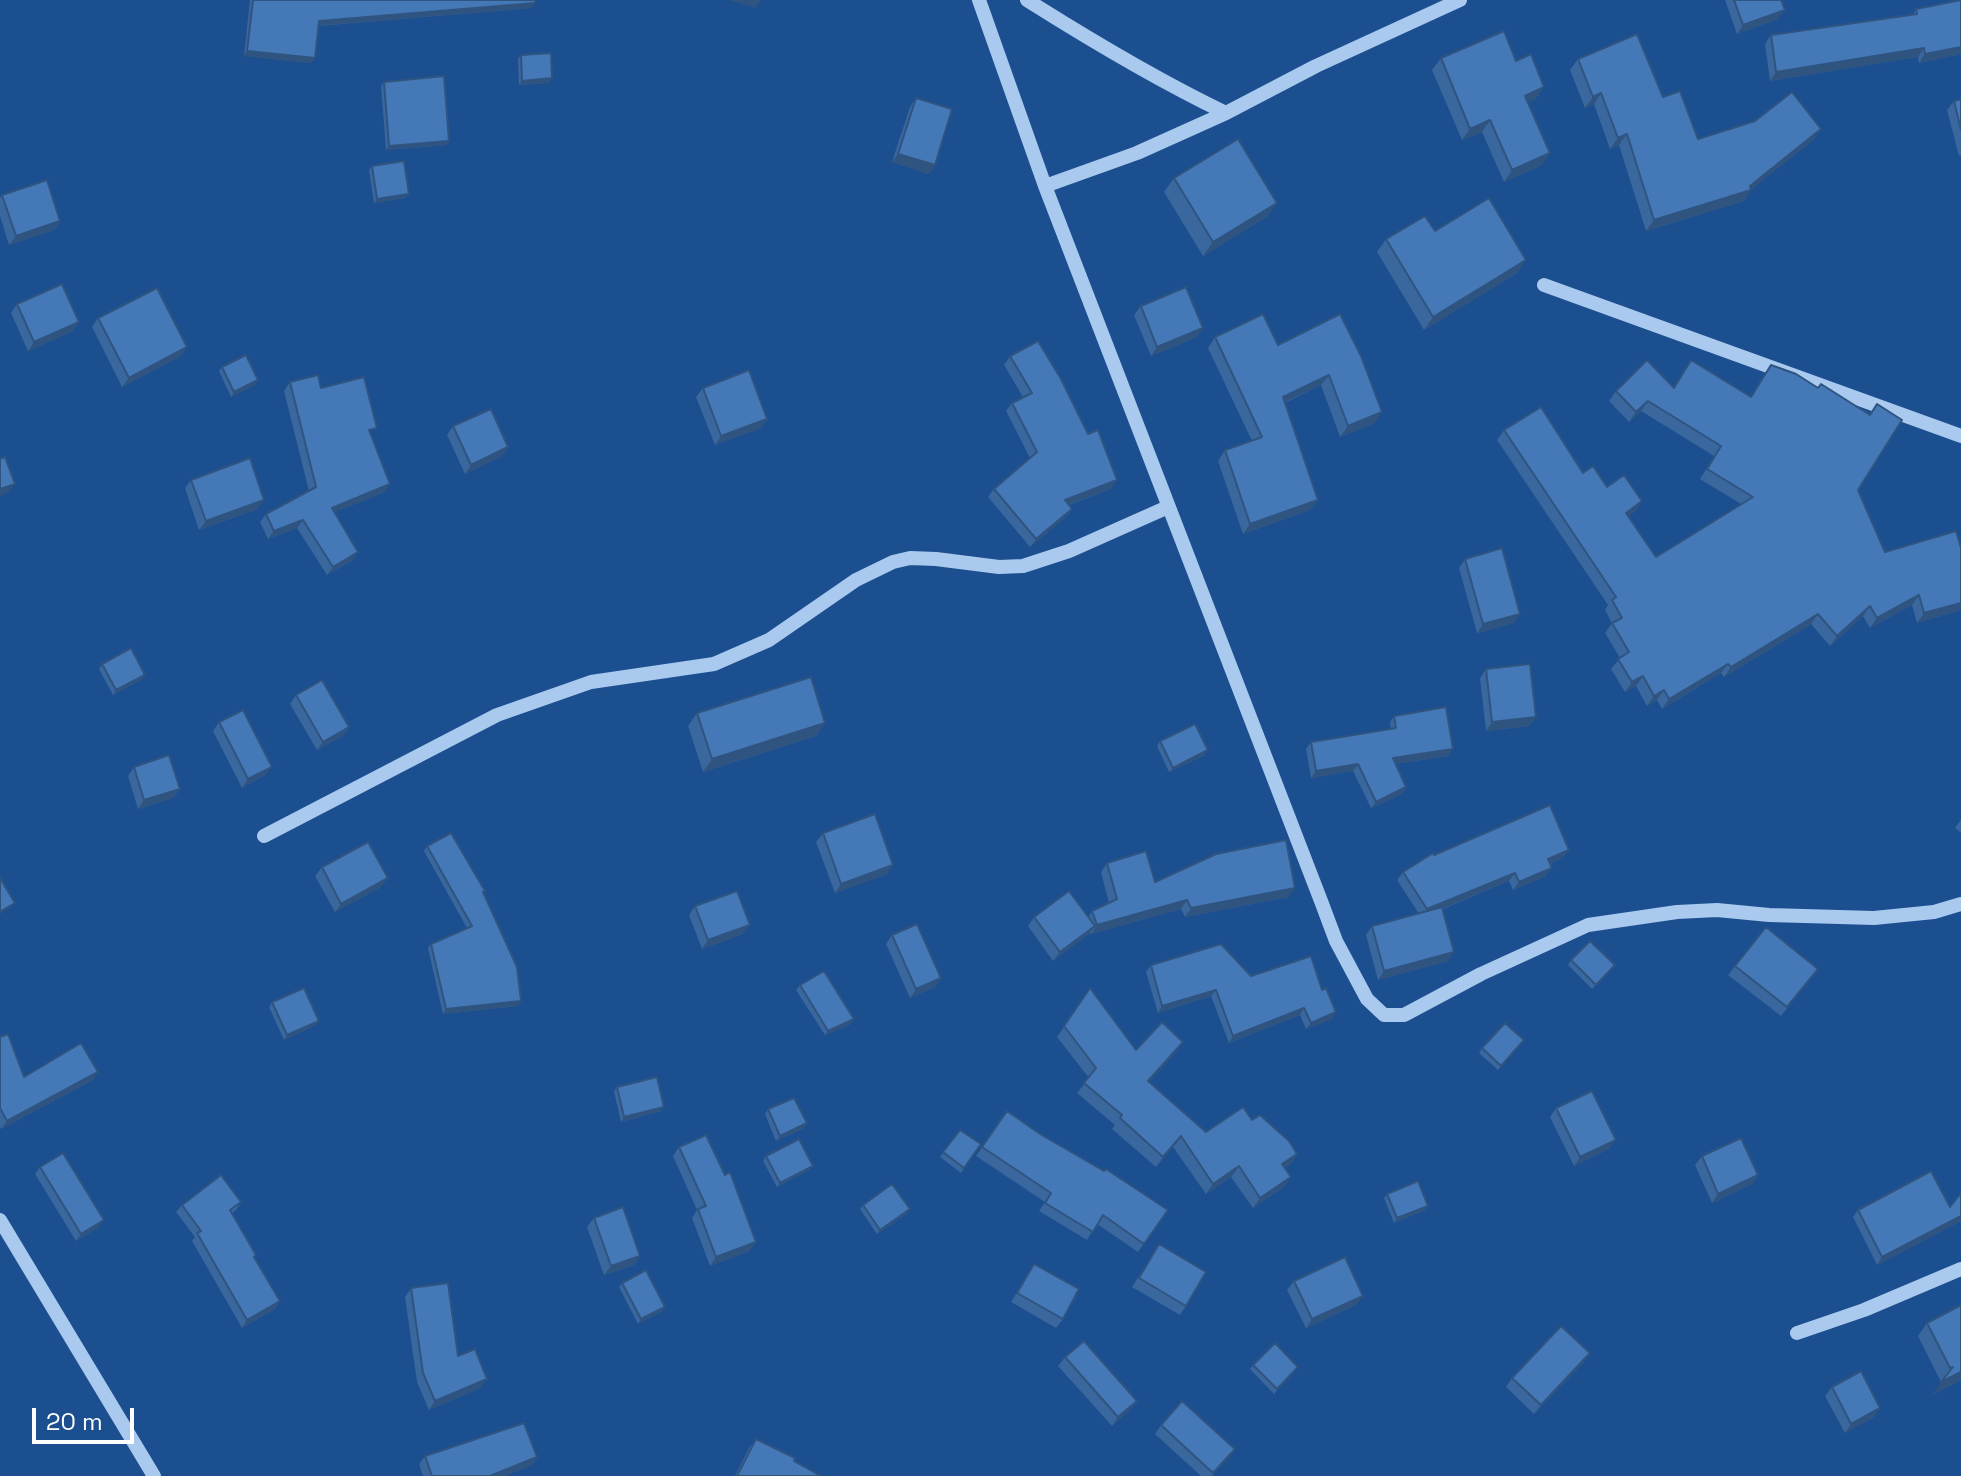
<!DOCTYPE html>
<style>
body{margin:0}
#map{position:relative;width:1961px;height:1476px;overflow:hidden;background:#1b4f8f;font-family:"Space Grotesk",sans-serif}
canvas{display:block}
.scale{position:absolute;left:32px;top:1408px;width:102px;height:36px;box-sizing:border-box;border:4px solid #fff;border-top:0;padding-left:10px;font-size:24px;line-height:28px;white-space:nowrap;color:#fff;-webkit-text-stroke:6px #1b4f8f;paint-order:stroke}
</style>
<div id="map">
<canvas width="1961" height="1476"></canvas>
<div class="scale">20 m</div>
</div>
<script>
const ctx = document.querySelector('canvas').getContext('2d');
ctx.lineJoin = 'round';
function trace(path, color, width, dash) {
  ctx.strokeStyle = color;
  ctx.lineWidth = width;
  ctx.lineCap = dash ? 'butt' : 'round';
  ctx.setLineDash(dash || []);
  ctx.stroke(path);
}
function paint(path, color) {
  ctx.fillStyle = color;
  ctx.fill(path, 'evenodd');
}
trace(new Path2D(`
 M 979,0 L 1045,186 L 1321,901 L 1336,941 L 1367,999 L 1384,1015 L 1404,1015 L 1481,974 L 1588,925 L 1677,912 L 1717,910 L 1769,915 L 1874,918 L 1934,912 L 1961,904
 M 1027,0 C 1092,41 1157,80 1226,113
 M 1045,186 L 1137,153 L 1226,113 L 1316,66 L 1460,0
 M 1544,285 L 1961,436
 M 264,836 L 497,715 L 591,682 L 714,664 L 769,640 L 856,580 L 893,562 L 910,558 L 936,559 L 999,567 L 1023,566 L 1069,551 L 1168,507
 M 0,1220 L 154,1476
 M 1797,1333 L 1864,1310 L 1961,1269`), '#a9c9ee', 14);
paint(new Path2D(`
 M 250,0 L 535,0 L 532,8 L 318,26 L 315,58 L 311,63 L 244,56 Z
 M 1725,0 L 1781,0 L 1778,19 L 1737,34 Z
 M 1916,9 L 1961,54 L 1919,63 L 1918,57 L 1770,81 L 1765,44 L 1771,35 L 1913,14 Z
 M 521,55 L 549,83 L 519,85 L 518,59 Z
 M 1441,58 L 1516,61 L 1536,99 L 1528,102 L 1542,165 L 1504,182 L 1482,132 L 1462,140 L 1432,70 Z
 M 1578,59 L 1663,97 L 1698,139 L 1821,129 L 1813,140 L 1751,189 L 1744,201 L 1646,231 L 1619,145 L 1610,149 L 1594,104 L 1585,108 L 1570,70 Z
 M 384,82 L 449,141 L 446,145 L 386,150 L 381,86 Z
 M 916,98 L 935,165 L 929,174 L 892,162 L 910,107 Z
 M 1961,99 L 1961,155 L 1959,156 L 1947,110 L 1954,101 Z
 M 372,166 L 409,194 L 405,198 L 374,203 L 369,170 Z
 M 1174,178 L 1268,216 L 1203,256 L 1164,192 Z
 M 2,195 L 60,221 L 54,230 L 9,245 L 0,216 L 0,198 Z
 M 1435,231 L 1517,273 L 1424,330 L 1377,252 L 1386,239 Z
 M 17,304 L 73,331 L 28,351 L 11,313 Z
 M 1141,306 L 1197,337 L 1151,356 L 1134,315 Z
 M 1340,314 L 1375,423 L 1340,437 L 1321,385 L 1285,403 L 1310,510 L 1243,534 L 1218,461 L 1225,450 L 1252,441 L 1208,348 L 1215,337 L 1278,345 Z
 M 98,318 L 187,347 L 181,356 L 122,387 L 92,327 Z
 M 1010,356 L 1111,489 L 1069,505 L 1072,509 L 1066,517 L 1030,547 L 988,497 L 994,489 L 1030,458 L 1006,411 L 1012,403 L 1023,397 L 1004,365 Z
 M 1691,360 L 1751,397 L 1771,365 L 1858,490 L 1885,552 L 1961,610 L 1917,623 L 1912,605 L 1870,628 L 1863,616 L 1830,646 L 1811,624 L 1724,677 L 1721,673 L 1662,709 L 1657,700 L 1647,706 L 1636,686 L 1625,692 L 1611,669 L 1620,658 L 1605,633 L 1612,623 L 1605,610 L 1608,605 L 1497,440 L 1504,430 L 1607,487 L 1636,511 L 1628,516 L 1656,557 L 1741,504 L 1700,479 L 1714,456 L 1641,411 L 1629,422 L 1609,401 L 1616,391 L 1673,388 Z
 M 222,367 L 255,385 L 231,397 L 219,371 Z
 M 290,382 L 321,388 L 371,436 L 385,492 L 335,512 L 353,560 L 327,575 L 297,528 L 268,539 L 260,522 L 266,514 L 309,491 L 284,391 Z
 M 703,388 L 767,419 L 761,428 L 715,445 L 696,397 Z
 M 453,426 L 508,447 L 502,456 L 465,474 L 447,435 Z
 M 191,480 L 258,509 L 199,530 L 185,488 Z
 M 1465,559 L 1520,614 L 1514,623 L 1477,633 L 1459,568 Z
 M 102,664 L 145,675 L 142,679 L 113,695 L 99,669 Z
 M 1486,669 L 1536,717 L 1529,726 L 1486,731 L 1480,678 Z
 M 296,695 L 349,727 L 343,736 L 317,750 L 290,704 Z
 M 697,713 L 825,723 L 816,736 L 703,772 L 688,726 Z
 M 1394,716 L 1448,756 L 1395,764 L 1406,787 L 1402,794 L 1371,808 L 1353,771 L 1311,778 L 1306,749 L 1311,742 L 1391,729 L 1390,722 Z
 M 219,722 L 272,767 L 265,775 L 242,788 L 213,731 Z
 M 1160,741 L 1205,755 L 1169,772 L 1157,746 Z
 M 134,767 L 180,789 L 173,798 L 138,809 L 128,776 Z
 M 1961,820 L 1961,833 L 1955,828 Z
 M 823,833 L 887,874 L 835,893 L 816,842 Z
 M 427,846 L 483,893 L 518,1006 L 443,1014 L 428,948 L 431,944 L 467,928 L 424,851 Z
 M 1434,855 L 1563,858 L 1550,864 L 1546,876 L 1513,890 L 1509,881 L 1443,909 L 1448,961 L 1378,980 L 1366,935 L 1372,926 L 1419,914 L 1397,880 L 1403,872 Z
 M 1107,863 L 1155,882 L 1289,897 L 1185,917 L 1181,909 L 1091,934 L 1090,933 L 1053,961 L 1028,926 L 1034,917 L 1088,917 L 1092,911 L 1109,903 L 1101,872 Z
 M 322,867 L 381,887 L 335,912 L 315,876 Z
 M 695,906 L 743,934 L 702,949 L 689,915 Z
 M 892,935 L 935,987 L 910,998 L 886,944 Z
 M 1571,960 L 1615,965 L 1592,989 L 1568,965 Z
 M 1151,965 L 1251,976 L 1322,990 L 1336,1012 L 1332,1019 L 1306,1029 L 1300,1015 L 1229,1043 L 1211,996 L 1158,1013 L 1146,972 Z
 M 1735,966 L 1818,969 L 1781,1016 L 1728,975 Z
 M 800,985 L 851,1024 L 825,1035 L 796,990 Z
 M 1090,988 L 1136,1050 L 1176,1052 L 1149,1082 L 1206,1132 L 1252,1120 L 1297,1154 L 1290,1165 L 1285,1168 L 1284,1187 L 1253,1208 L 1231,1177 L 1206,1194 L 1173,1147 L 1156,1167 L 1112,1129 L 1115,1125 L 1077,1093 L 1089,1078 L 1057,1037 Z
 M 272,1002 L 316,1025 L 284,1040 L 269,1007 Z
 M 0,1037 L 24,1077 L 93,1080 L 1,1129 L 0,1127 Z
 M 1524,1040 L 1498,1070 L 1479,1053 L 1482,1048 Z
 M 617,1087 L 661,1111 L 621,1122 L 614,1091 Z
 M 1556,1108 L 1609,1149 L 1574,1166 L 1550,1117 Z
 M 768,1109 L 807,1123 L 804,1128 L 776,1141 L 765,1114 Z
 M 1007,1111 L 1040,1134 L 1168,1210 L 1138,1252 L 1097,1224 L 1087,1240 L 1039,1211 L 1045,1202 L 976,1156 Z
 M 960,1130 L 981,1144 L 961,1173 L 940,1157 Z
 M 679,1147 L 756,1242 L 749,1251 L 710,1266 L 692,1218 L 697,1210 L 673,1156 Z
 M 766,1156 L 813,1166 L 809,1170 L 777,1187 L 763,1161 Z
 M 1702,1156 L 1758,1175 L 1752,1184 L 1712,1203 L 1695,1165 Z
 M 40,1167 L 99,1227 L 76,1241 L 35,1174 Z
 M 1387,1194 L 1428,1206 L 1425,1210 L 1394,1223 L 1384,1198 Z
 M 241,1202 L 236,1210 L 232,1213 L 255,1258 L 280,1301 L 275,1309 L 242,1328 L 192,1241 L 195,1237 L 176,1212 L 182,1205 Z
 M 863,1205 L 910,1209 L 906,1214 L 877,1234 L 860,1209 Z
 M 1950,1207 L 1961,1221 L 1877,1265 L 1853,1217 L 1858,1210 Z
 M 594,1218 L 640,1256 L 634,1265 L 604,1275 L 587,1227 Z
 M 1159,1244 L 1186,1306 L 1180,1315 L 1132,1287 Z
 M 1034,1264 L 1063,1319 L 1056,1328 L 1011,1302 Z
 M 1294,1281 L 1356,1305 L 1306,1328 L 1287,1290 Z
 M 622,1283 L 665,1307 L 662,1311 L 638,1324 L 619,1287 Z
 M 411,1288 L 480,1388 L 429,1410 L 417,1382 L 405,1297 Z
 M 1961,1305 L 1961,1380 L 1932,1395 L 1943,1381 L 1941,1382 L 1918,1336 L 1927,1323 Z
 M 1065,1357 L 1137,1401 L 1130,1410 L 1112,1426 L 1058,1366 Z
 M 1584,1362 L 1534,1414 L 1506,1387 L 1512,1378 Z
 M 1253,1365 L 1295,1371 L 1274,1394 L 1250,1369 Z
 M 1832,1387 L 1874,1417 L 1845,1433 L 1825,1396 Z
 M 1161,1425 L 1235,1449 L 1212,1476 L 1201,1476 L 1155,1434 Z
 M 756,1439 L 794,1461 L 821,1476 L 735,1476 L 749,1448 Z
 M 425,1456 L 537,1457 L 532,1465 L 505,1476 L 423,1476 L 419,1464 Z`), '#3a679d');
paint(new Path2D(`
 M 728,0 L 761,0 L 756,8 Z
 M 535,3 L 532,8 L 315,26 L 319,21 Z
 M 1785,10 L 1778,19 L 1737,34 L 1743,25 Z
 M 1961,47 L 1961,54 L 1919,63 L 1925,54 Z
 M 1924,48 L 1918,57 L 1770,81 L 1776,72 Z
 M 247,51 L 315,58 L 311,63 L 244,56 Z
 M 552,78 L 549,83 L 519,85 L 522,81 Z
 M 1544,87 L 1536,99 L 1517,107 L 1525,96 Z
 M 1601,93 L 1594,104 L 1585,108 L 1593,97 Z
 M 1490,120 L 1482,132 L 1462,140 L 1470,129 Z
 M 1821,129 L 1813,140 L 1751,190 L 1744,201 L 1646,231 L 1654,220 L 1750,186 Z
 M 1627,134 L 1619,145 L 1610,149 L 1618,138 Z
 M 449,141 L 446,145 L 386,150 L 389,146 Z
 M 1550,153 L 1542,165 L 1504,182 L 1512,170 Z
 M 898,154 L 935,165 L 929,174 L 892,162 Z
 M 409,194 L 405,198 L 374,203 L 377,199 Z
 M 1277,203 L 1268,216 L 1203,256 L 1213,242 Z
 M 60,221 L 54,230 L 9,245 L 16,236 Z
 M 1526,260 L 1517,273 L 1424,330 L 1433,317 Z
 M 79,322 L 73,331 L 28,351 L 34,342 Z
 M 1203,328 L 1197,337 L 1151,356 L 1157,347 Z
 M 187,347 L 181,356 L 122,387 L 129,378 Z
 M 1329,375 L 1321,385 L 1275,407 L 1283,397 Z
 M 258,380 L 255,385 L 231,397 L 234,392 Z
 M 1648,401 L 1641,411 L 1629,422 L 1636,412 Z
 M 1382,412 L 1375,423 L 1340,437 L 1348,426 Z
 M 767,419 L 761,428 L 715,445 L 721,436 Z
 M 508,447 L 502,456 L 465,474 L 471,465 Z
 M 1117,480 L 1111,489 L 1059,508 L 1065,500 Z
 M 15,484 L 8,493 L 0,496 L 0,489 Z
 M 390,484 L 385,492 L 326,516 L 332,508 Z
 M 264,500 L 258,509 L 199,530 L 206,521 Z
 M 1318,500 L 1310,510 L 1243,534 L 1250,524 Z
 M 1642,501 L 1636,511 L 1619,523 L 1626,513 Z
 M 1072,509 L 1066,517 L 1030,547 L 1036,539 Z
 M 303,520 L 297,528 L 268,539 L 274,531 Z
 M 358,552 L 353,560 L 327,575 L 333,567 Z
 M 1919,595 L 1912,605 L 1870,628 L 1877,618 Z
 M 1961,603 L 1961,610 L 1917,623 L 1924,613 Z
 M 1870,606 L 1863,616 L 1830,646 L 1837,636 Z
 M 1520,614 L 1514,623 L 1477,633 L 1483,624 Z
 M 1818,614 L 1811,624 L 1724,677 L 1731,667 Z
 M 1728,664 L 1721,673 L 1662,709 L 1669,699 Z
 M 145,675 L 142,679 L 113,695 L 116,690 Z
 M 1643,676 L 1636,686 L 1625,692 L 1632,682 Z
 M 1664,690 L 1657,700 L 1647,706 L 1654,696 Z
 M 1536,717 L 1529,726 L 1486,731 L 1492,722 Z
 M 825,723 L 816,736 L 703,772 L 712,759 Z
 M 349,727 L 343,736 L 317,750 L 323,742 Z
 M 1453,749 L 1448,756 L 1388,765 L 1393,758 Z
 M 1208,750 L 1205,755 L 1169,772 L 1173,768 Z
 M 1358,764 L 1353,771 L 1311,778 L 1316,771 Z
 M 272,767 L 265,775 L 242,788 L 248,779 Z
 M 1406,787 L 1402,794 L 1371,808 L 1376,802 Z
 M 180,789 L 173,798 L 138,809 L 144,800 Z
 M 1569,850 L 1563,858 L 1542,867 L 1548,859 Z
 M 893,865 L 887,874 L 835,893 L 841,884 Z
 M 1552,868 L 1546,876 L 1513,890 L 1519,882 Z
 M 1515,873 L 1509,881 L 1422,917 L 1427,909 Z
 M 388,878 L 381,887 L 335,912 L 341,904 Z
 M 1295,888 L 1289,897 L 1185,917 L 1191,908 Z
 M 1187,900 L 1181,909 L 1091,934 L 1097,925 Z
 M 15,903 L 12,907 L 0,914 L 0,912 Z
 M 750,925 L 743,934 L 702,949 L 708,940 Z
 M 1095,926 L 1088,935 L 1053,961 L 1060,952 Z
 M 1454,952 L 1448,961 L 1378,980 L 1384,971 Z
 M 941,978 L 935,987 L 910,998 L 916,989 Z
 M 1216,990 L 1211,996 L 1158,1013 L 1162,1006 Z
 M 521,1001 L 518,1006 L 443,1014 L 446,1009 Z
 M 1304,1008 L 1300,1015 L 1229,1043 L 1233,1036 Z
 M 1336,1012 L 1332,1019 L 1306,1029 L 1311,1023 Z
 M 854,1019 L 851,1024 L 825,1035 L 828,1031 Z
 M 319,1021 L 316,1025 L 284,1040 L 287,1035 Z
 M 1183,1042 L 1176,1052 L 1141,1091 L 1148,1081 Z
 M 98,1072 L 93,1080 L 1,1129 L 7,1121 Z
 M 664,1107 L 661,1111 L 621,1122 L 624,1117 Z
 M 807,1123 L 804,1128 L 776,1141 L 780,1136 Z
 M 1181,1136 L 1173,1147 L 1156,1167 L 1163,1157 Z
 M 1616,1140 L 1609,1149 L 1574,1166 L 1580,1157 Z
 M 1297,1154 L 1290,1165 L 1275,1174 L 1282,1164 Z
 M 813,1166 L 809,1170 L 777,1187 L 780,1183 Z
 M 1239,1166 L 1231,1177 L 1206,1194 L 1213,1184 Z
 M 1758,1175 L 1752,1184 L 1712,1203 L 1718,1194 Z
 M 1291,1177 L 1284,1187 L 1253,1208 L 1260,1198 Z
 M 1428,1206 L 1425,1210 L 1394,1223 L 1397,1218 Z
 M 910,1209 L 906,1214 L 877,1234 L 880,1230 Z
 M 1961,1216 L 1961,1221 L 1877,1265 L 1882,1257 Z
 M 104,1220 L 99,1227 L 76,1241 L 81,1234 Z
 M 756,1242 L 749,1251 L 710,1266 L 716,1257 Z
 M 640,1256 L 634,1265 L 604,1275 L 611,1266 Z
 M 1363,1296 L 1356,1305 L 1306,1328 L 1312,1319 Z
 M 280,1301 L 275,1309 L 242,1328 L 247,1320 Z
 M 665,1307 L 662,1311 L 638,1324 L 641,1319 Z
 M 1590,1353 L 1584,1362 L 1534,1414 L 1541,1405 Z
 M 1961,1372 L 1961,1380 L 1932,1395 L 1941,1382 Z
 M 487,1379 L 480,1388 L 429,1410 L 435,1401 Z
 M 1137,1401 L 1130,1410 L 1112,1426 L 1118,1417 Z
 M 1880,1408 L 1874,1417 L 1845,1433 L 1851,1424 Z
 M 1235,1449 L 1229,1458 L 1211,1476 L 1213,1473 Z
 M 537,1457 L 532,1465 L 505,1476 L 490,1476 Z`), '#305480');
const building = new Path2D(`
 M 253,0 L 535,0 L 535,3 L 319,21 L 315,58 L 247,51 Z
 M 1734,0 L 1781,0 L 1785,10 L 1743,25 Z
 M 1961,0 L 1961,47 L 1925,54 L 1924,48 L 1776,72 L 1771,35 L 1917,14 L 1916,9 Z
 M 1504,31 L 1516,61 L 1531,54 L 1544,87 L 1525,96 L 1550,153 L 1512,170 L 1490,120 L 1470,129 L 1441,58 Z
 M 1637,34 L 1663,97 L 1680,91 L 1698,139 L 1755,121 L 1792,92 L 1821,129 L 1750,186 L 1751,190 L 1654,220 L 1627,134 L 1618,138 L 1601,93 L 1593,97 L 1578,59 Z
 M 551,53 L 552,78 L 522,81 L 521,55 Z
 M 444,76 L 449,141 L 389,146 L 384,82 Z
 M 916,98 L 952,109 L 935,165 L 898,154 Z
 M 1961,99 L 1961,130 L 1954,101 Z
 M 1238,139 L 1277,203 L 1213,242 L 1174,178 Z
 M 404,161 L 409,194 L 377,199 L 372,166 Z
 M 47,180 L 60,221 L 16,236 L 2,195 Z
 M 1489,198 L 1526,260 L 1433,317 L 1386,239 L 1425,216 L 1435,231 Z
 M 62,284 L 79,322 L 34,342 L 17,304 Z
 M 1186,287 L 1203,328 L 1157,347 L 1141,306 Z
 M 157,288 L 187,347 L 129,378 L 98,318 Z
 M 1263,314 L 1278,345 L 1340,314 L 1361,356 L 1382,412 L 1348,426 L 1329,375 L 1283,397 L 1318,500 L 1250,524 L 1225,450 L 1262,437 L 1215,337 Z
 M 1038,341 L 1061,379 L 1088,434 L 1098,430 L 1117,480 L 1065,500 L 1072,509 L 1036,539 L 994,489 L 1037,452 L 1012,403 L 1032,393 L 1010,356 Z
 M 246,355 L 258,380 L 234,392 L 222,367 Z
 M 1647,360 L 1674,388 L 1691,360 L 1751,397 L 1771,365 L 1796,374 L 1818,388 L 1821,384 L 1870,415 L 1877,404 L 1902,420 L 1858,490 L 1885,552 L 1956,531 L 1961,548 L 1961,603 L 1924,613 L 1919,595 L 1877,618 L 1870,606 L 1837,636 L 1818,614 L 1731,667 L 1728,664 L 1669,699 L 1664,690 L 1654,696 L 1643,676 L 1632,682 L 1618,659 L 1629,652 L 1612,623 L 1622,618 L 1612,600 L 1616,597 L 1504,430 L 1541,407 L 1583,473 L 1593,466 L 1607,487 L 1624,475 L 1642,501 L 1626,513 L 1656,557 L 1753,497 L 1707,469 L 1721,446 L 1648,401 L 1636,412 L 1616,391 Z
 M 749,370 L 767,419 L 721,436 L 703,388 Z
 M 318,375 L 321,388 L 364,377 L 377,428 L 369,430 L 390,484 L 332,508 L 358,552 L 333,567 L 303,520 L 274,531 L 266,514 L 316,487 L 290,382 Z
 M 491,409 L 508,447 L 471,465 L 453,426 Z
 M 5,457 L 15,484 L 0,489 L 0,459 Z
 M 250,458 L 264,500 L 206,521 L 191,480 Z
 M 1502,548 L 1520,614 L 1483,624 L 1465,559 Z
 M 131,648 L 145,675 L 116,690 L 102,664 Z
 M 1530,664 L 1536,717 L 1492,722 L 1486,669 Z
 M 811,677 L 825,723 L 712,759 L 697,713 Z
 M 322,680 L 349,727 L 323,742 L 296,695 Z
 M 1446,707 L 1453,749 L 1393,758 L 1406,787 L 1376,802 L 1358,764 L 1316,771 L 1311,742 L 1396,728 L 1394,716 Z
 M 243,710 L 272,767 L 248,779 L 219,722 Z
 M 1195,724 L 1208,750 L 1173,768 L 1160,741 Z
 M 169,755 L 180,789 L 144,800 L 134,767 Z
 M 1550,805 L 1569,850 L 1548,859 L 1552,868 L 1519,882 L 1515,873 L 1427,909 L 1403,872 L 1433,853 L 1434,855 Z
 M 875,814 L 893,865 L 841,884 L 823,833 Z
 M 451,833 L 485,891 L 483,892 L 517,967 L 521,1001 L 446,1009 L 431,944 L 472,926 L 427,846 Z
 M 1286,840 L 1295,888 L 1191,908 L 1187,900 L 1097,925 L 1092,911 L 1117,899 L 1107,863 L 1146,851 L 1155,882 L 1216,854 Z
 M 368,842 L 388,878 L 341,904 L 322,867 Z
 M 0,878 L 15,903 L 0,912 Z
 M 737,891 L 750,925 L 708,940 L 695,906 Z
 M 1069,891 L 1095,926 L 1060,952 L 1034,917 Z
 M 1442,907 L 1454,952 L 1384,971 L 1372,926 Z
 M 917,924 L 941,978 L 916,989 L 892,935 Z
 M 1766,927 L 1818,969 L 1787,1007 L 1735,966 Z
 M 1590,941 L 1615,965 L 1596,985 L 1571,960 Z
 M 1221,944 L 1251,976 L 1311,956 L 1322,990 L 1326,988 L 1336,1012 L 1311,1023 L 1304,1008 L 1233,1036 L 1216,990 L 1162,1006 L 1151,965 Z
 M 824,971 L 854,1019 L 828,1031 L 800,985 Z
 M 304,988 L 319,1021 L 287,1035 L 272,1002 Z
 M 1090,988 L 1136,1050 L 1162,1022 L 1183,1042 L 1148,1081 L 1206,1132 L 1243,1107 L 1252,1120 L 1260,1115 L 1289,1141 L 1297,1154 L 1282,1164 L 1291,1177 L 1260,1198 L 1239,1166 L 1213,1184 L 1181,1136 L 1163,1157 L 1120,1118 L 1122,1115 L 1084,1083 L 1096,1068 L 1064,1026 Z
 M 1505,1023 L 1524,1040 L 1501,1066 L 1482,1048 Z
 M 8,1034 L 24,1077 L 81,1043 L 98,1072 L 7,1121 L 0,1108 L 0,1037 Z
 M 657,1077 L 664,1107 L 624,1117 L 617,1087 Z
 M 1592,1091 L 1616,1140 L 1580,1157 L 1556,1108 Z
 M 794,1098 L 807,1123 L 780,1136 L 768,1109 Z
 M 1007,1111 L 1040,1134 L 1104,1171 L 1106,1169 L 1168,1210 L 1144,1244 L 1103,1215 L 1093,1232 L 1045,1203 L 1051,1193 L 982,1147 Z
 M 960,1130 L 981,1144 L 964,1168 L 943,1152 Z
 M 706,1135 L 725,1175 L 730,1172 L 756,1242 L 716,1257 L 698,1209 L 706,1206 L 679,1147 Z
 M 1741,1138 L 1758,1175 L 1718,1194 L 1702,1156 Z
 M 799,1139 L 813,1166 L 780,1183 L 766,1156 Z
 M 63,1153 L 104,1220 L 81,1234 L 40,1167 Z
 M 1931,1171 L 1950,1207 L 1961,1193 L 1961,1216 L 1882,1257 L 1858,1210 Z
 M 221,1175 L 241,1202 L 230,1210 L 256,1255 L 254,1257 L 280,1301 L 247,1320 L 197,1233 L 201,1231 L 182,1205 Z
 M 1418,1181 L 1428,1206 L 1397,1218 L 1387,1194 Z
 M 892,1184 L 910,1209 L 880,1230 L 863,1205 Z
 M 623,1207 L 640,1256 L 611,1266 L 594,1218 Z
 M 1159,1244 L 1206,1272 L 1186,1306 L 1139,1278 Z
 M 1345,1257 L 1363,1296 L 1312,1319 L 1294,1281 Z
 M 1034,1264 L 1079,1289 L 1063,1319 L 1017,1293 Z
 M 646,1270 L 665,1307 L 641,1319 L 622,1283 Z
 M 448,1283 L 458,1356 L 475,1349 L 487,1379 L 435,1401 L 423,1373 L 411,1288 Z
 M 1961,1305 L 1961,1372 L 1941,1382 L 1953,1367 L 1950,1368 L 1927,1323 Z
 M 1561,1326 L 1590,1353 L 1541,1405 L 1512,1378 Z
 M 1084,1341 L 1137,1401 L 1118,1417 L 1065,1357 Z
 M 1275,1343 L 1298,1367 L 1277,1389 L 1253,1365 Z
 M 1861,1371 L 1880,1408 L 1851,1424 L 1832,1387 Z
 M 1182,1401 L 1235,1449 L 1213,1473 L 1161,1425 Z
 M 524,1423 L 537,1457 L 490,1476 L 432,1476 L 425,1456 Z
 M 756,1439 L 795,1458 L 794,1461 L 821,1476 L 737,1476 Z`);
paint(building, '#4478b7');
trace(building, '#305480', 2);
</script>
